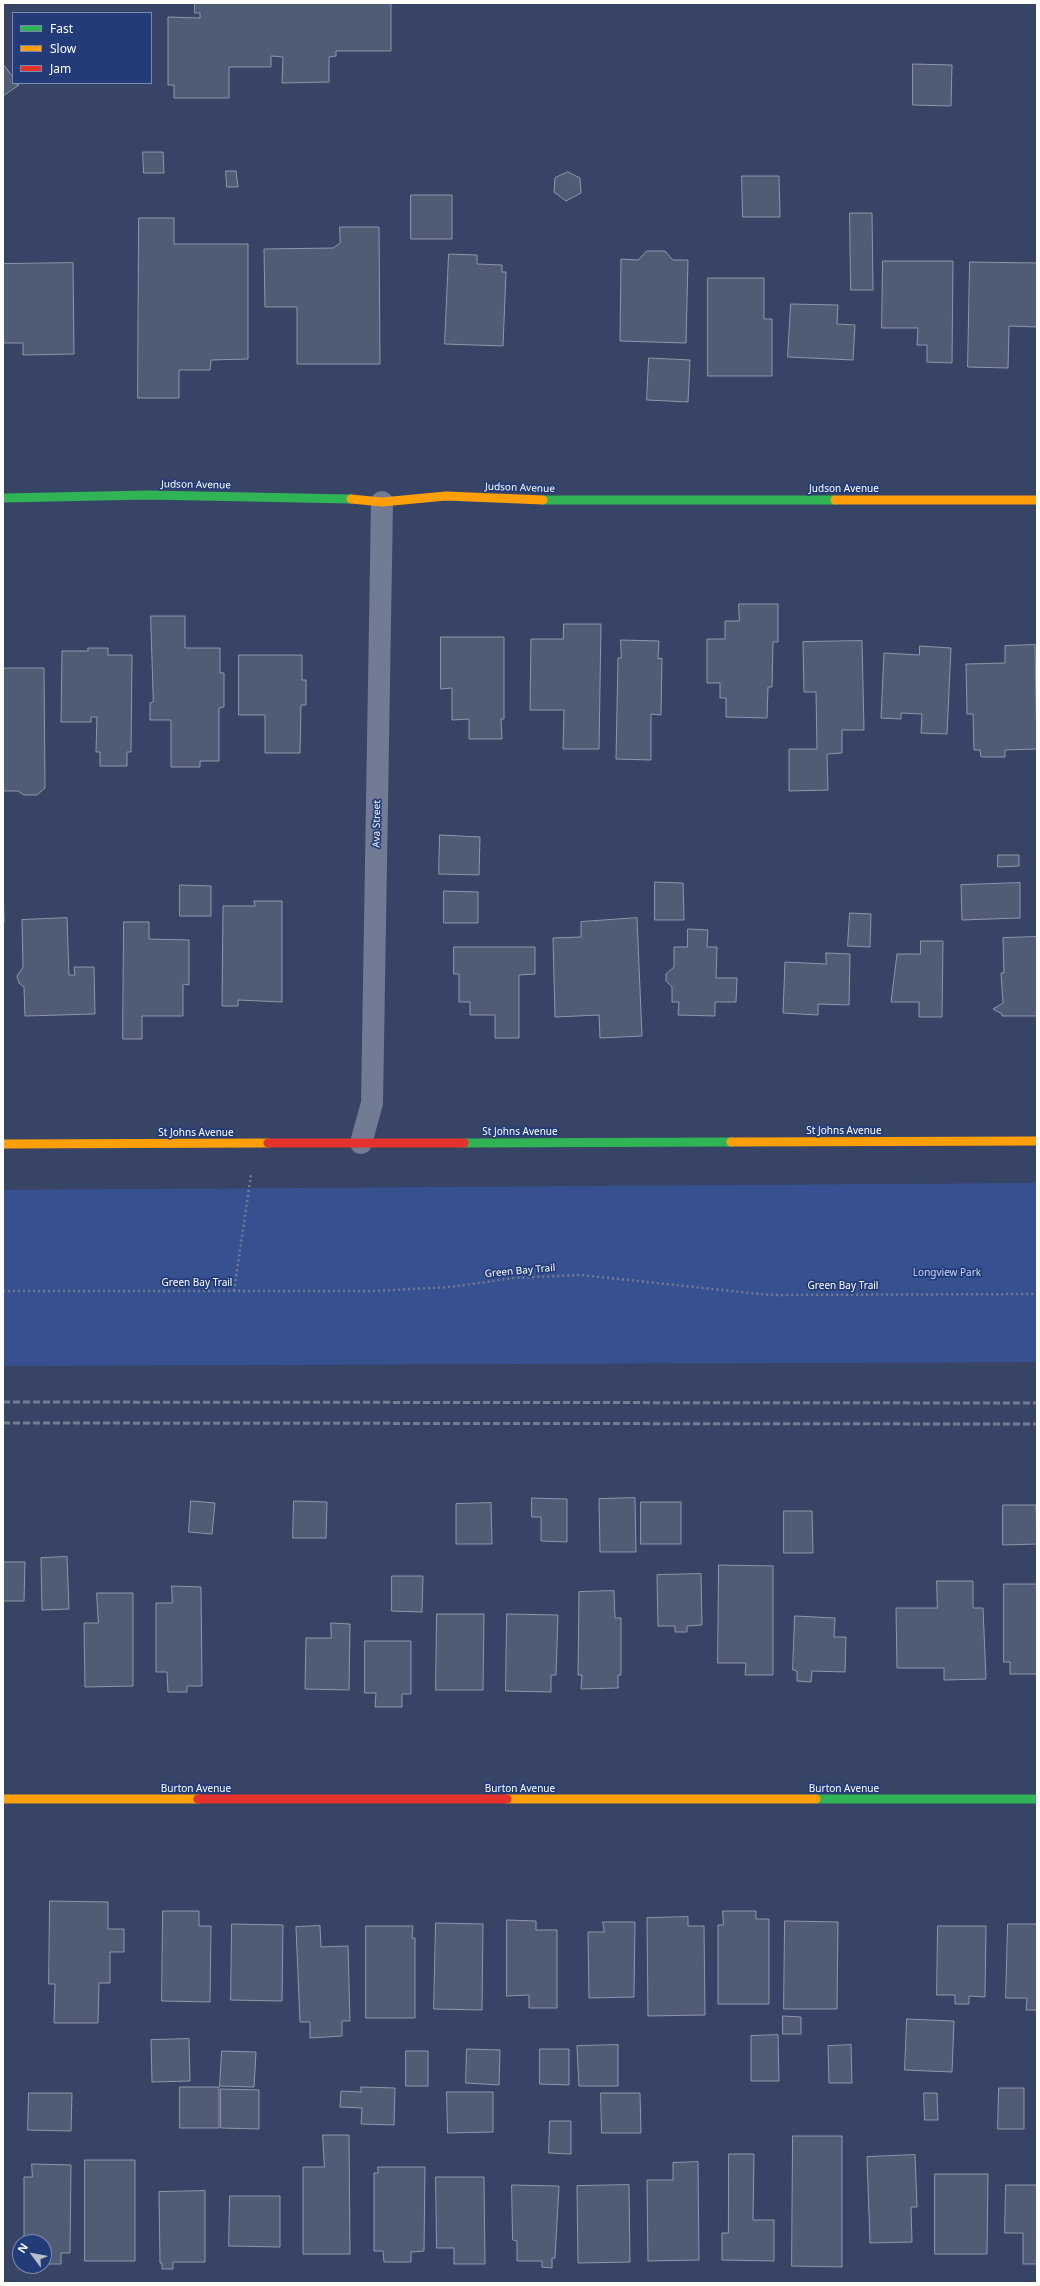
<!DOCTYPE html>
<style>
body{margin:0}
#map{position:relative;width:1040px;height:2286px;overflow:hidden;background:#374465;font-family:"Noto Sans",sans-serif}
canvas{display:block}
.frame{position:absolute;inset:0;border:4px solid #fff;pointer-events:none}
.legend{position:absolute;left:12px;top:12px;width:140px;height:72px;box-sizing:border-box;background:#233c79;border:1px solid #7b8aaf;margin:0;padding:5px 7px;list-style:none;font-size:12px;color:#fff}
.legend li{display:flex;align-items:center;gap:8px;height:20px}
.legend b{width:20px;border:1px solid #7b8aaf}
.north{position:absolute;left:12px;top:2234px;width:40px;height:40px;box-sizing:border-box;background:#233c79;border:1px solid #7b8aaf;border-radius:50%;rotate:302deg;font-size:11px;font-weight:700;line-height:16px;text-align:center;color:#fff}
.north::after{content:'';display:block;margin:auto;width:14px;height:18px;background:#b9bec9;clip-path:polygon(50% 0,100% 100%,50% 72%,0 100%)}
</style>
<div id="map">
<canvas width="1040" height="2286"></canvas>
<div class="frame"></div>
<ul class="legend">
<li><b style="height:5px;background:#30b455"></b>Fast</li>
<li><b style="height:5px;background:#ff9f0a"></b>Slow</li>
<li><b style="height:5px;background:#e5322d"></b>Jam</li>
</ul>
<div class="north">N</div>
</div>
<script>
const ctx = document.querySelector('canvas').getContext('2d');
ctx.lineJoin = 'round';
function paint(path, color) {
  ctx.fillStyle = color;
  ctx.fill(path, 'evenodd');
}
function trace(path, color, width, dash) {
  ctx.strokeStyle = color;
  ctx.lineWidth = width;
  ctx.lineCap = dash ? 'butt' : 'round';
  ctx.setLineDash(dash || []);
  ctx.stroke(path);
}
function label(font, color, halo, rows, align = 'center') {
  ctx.font = font + ' "Noto Sans",sans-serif';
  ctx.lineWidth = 3.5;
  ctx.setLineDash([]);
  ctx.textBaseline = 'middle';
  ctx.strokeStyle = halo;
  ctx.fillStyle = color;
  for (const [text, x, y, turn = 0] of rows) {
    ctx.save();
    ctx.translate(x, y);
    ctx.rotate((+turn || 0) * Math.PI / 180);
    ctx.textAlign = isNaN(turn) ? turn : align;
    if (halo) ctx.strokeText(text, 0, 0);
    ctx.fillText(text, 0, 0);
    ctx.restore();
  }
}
paint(new Path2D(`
 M 1037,1183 L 1037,1362 L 3,1366 L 3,1190 Z`), '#375190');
const building = new Path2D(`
 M 195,3 L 391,3 L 391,51 L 336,51 L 336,56 L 329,57 L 329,82 L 282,83 L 283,57 L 271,56 L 271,67 L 229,67 L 229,98 L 174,98 L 174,85 L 168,85 L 168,17 L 200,18 L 200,13 L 195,13 Z
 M 3,64 L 13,77 L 13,83 L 19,85 L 3,96 Z
 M 913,64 L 952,65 L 951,106 L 913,105 Z
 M 143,152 L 163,152 L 164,173 L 144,173 Z
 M 226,171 L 236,171 L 238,187 L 227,187 Z
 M 568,172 L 580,178 L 581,193 L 566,201 L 554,192 L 555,178 Z
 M 742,176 L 779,176 L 780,217 L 743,217 Z
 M 411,195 L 452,195 L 452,239 L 411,239 Z
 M 850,213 L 872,213 L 873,290 L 851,290 Z
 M 139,218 L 174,218 L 174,244 L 248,244 L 248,359 L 211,360 L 210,370 L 179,370 L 179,398 L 138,398 Z
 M 340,227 L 379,227 L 380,364 L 297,364 L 297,307 L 265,307 L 264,249 L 333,248 L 340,243 Z
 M 647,251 L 665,251 L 673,260 L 688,260 L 686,343 L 620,341 L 621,259 L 638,260 Z
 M 449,254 L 477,255 L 477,264 L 502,265 L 502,272 L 506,272 L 503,346 L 445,344 Z
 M 883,261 L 953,261 L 952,363 L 927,362 L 927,345 L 917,345 L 918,328 L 882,328 Z
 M 970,262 L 1037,263 L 1037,327 L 1009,326 L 1008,368 L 968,367 Z
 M 73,263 L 74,354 L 23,355 L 23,343 L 3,343 L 3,264 Z
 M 708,278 L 764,278 L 764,319 L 772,319 L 772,376 L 708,376 Z
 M 791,304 L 838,305 L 837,324 L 855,325 L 853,360 L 788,357 Z
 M 649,358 L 690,360 L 688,402 L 647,400 Z
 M 739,604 L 778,604 L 778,642 L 773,642 L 772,687 L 768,687 L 767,718 L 726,717 L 726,698 L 720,698 L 720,683 L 707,683 L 707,639 L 725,639 L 725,621 L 739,621 Z
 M 151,616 L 185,616 L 185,648 L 220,648 L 220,673 L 224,673 L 224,707 L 219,708 L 219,761 L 200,761 L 200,767 L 171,767 L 171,720 L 150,720 L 150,703 L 153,702 Z
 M 564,624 L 601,624 L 599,749 L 563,749 L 564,710 L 530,710 L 531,639 L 563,639 Z
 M 441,637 L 504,637 L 504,719 L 501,719 L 502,739 L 469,739 L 469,719 L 452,720 L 452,688 L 441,689 Z
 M 621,640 L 659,641 L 658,659 L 662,658 L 661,715 L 651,714 L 651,760 L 616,759 L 618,658 L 621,658 Z
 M 862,641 L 864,730 L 842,730 L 842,753 L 827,754 L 828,790 L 789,791 L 789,749 L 817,749 L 816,692 L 804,692 L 803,642 Z
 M 1035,645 L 1037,749 L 1005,750 L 1005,757 L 981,757 L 980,750 L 974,750 L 973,714 L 967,714 L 966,664 L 1005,663 L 1005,646 Z
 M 920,646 L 951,648 L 947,734 L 921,733 L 922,714 L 901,713 L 901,719 L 881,718 L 884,653 L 919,655 Z
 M 88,648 L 108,648 L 108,655 L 132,655 L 131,752 L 127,752 L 127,766 L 100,766 L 100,752 L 96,752 L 97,717 L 91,717 L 91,722 L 61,722 L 62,651 L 88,651 Z
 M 239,655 L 302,655 L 302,680 L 306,680 L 306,705 L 301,705 L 300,753 L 265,753 L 265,715 L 239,715 Z
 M 8,668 L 44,668 L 45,788 L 37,795 L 24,795 L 18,791 L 3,791 L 3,669 Z
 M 440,835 L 480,837 L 479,875 L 439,874 Z
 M 998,855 L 1019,855 L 1019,866 L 998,867 Z
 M 655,882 L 683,883 L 684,920 L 655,920 Z
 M 1020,883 L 1020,918 L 962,920 L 961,885 Z
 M 3,885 L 4,922 L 3,922 Z
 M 180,885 L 211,886 L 211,916 L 180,916 Z
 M 444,891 L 478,892 L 478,923 L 444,923 Z
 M 254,901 L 282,901 L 282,1002 L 238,1000 L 238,1006 L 222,1006 L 223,906 L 255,906 Z
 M 850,913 L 871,914 L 870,947 L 848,946 Z
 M 67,918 L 69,975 L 75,975 L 74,967 L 94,967 L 95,1014 L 25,1016 L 24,987 L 19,983 L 17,976 L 23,967 L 22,920 Z
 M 637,918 L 642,1036 L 600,1038 L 599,1015 L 555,1017 L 553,938 L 581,937 L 581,922 Z
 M 124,922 L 149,922 L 149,939 L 189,940 L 189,985 L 183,984 L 183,1016 L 142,1016 L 142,1039 L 123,1039 Z
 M 688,929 L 708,930 L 707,947 L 717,947 L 716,978 L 737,978 L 736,1002 L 715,1002 L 715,1016 L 678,1015 L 679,1002 L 672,1002 L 672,987 L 666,981 L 666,974 L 674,967 L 674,947 L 687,947 Z
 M 1037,937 L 1037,1016 L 1002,1016 L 1002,1014 L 993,1009 L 1003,1003 L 1001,973 L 1004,973 L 1003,938 Z
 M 921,941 L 943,941 L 942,1017 L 919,1017 L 919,1002 L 891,1002 L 897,954 L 920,954 Z
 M 454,947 L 535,947 L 535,974 L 519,975 L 519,1038 L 495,1038 L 495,1015 L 470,1015 L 470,1002 L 459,1002 L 459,974 L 454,974 Z
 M 826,953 L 850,954 L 849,1005 L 818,1004 L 818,1015 L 783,1013 L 785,962 L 826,964 Z
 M 532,1498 L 567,1499 L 567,1542 L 541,1541 L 541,1517 L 532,1517 Z
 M 635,1498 L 636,1552 L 600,1552 L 599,1499 Z
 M 191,1501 L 215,1503 L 212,1534 L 189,1532 Z
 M 294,1501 L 327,1502 L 326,1538 L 293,1538 Z
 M 641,1502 L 681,1502 L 681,1544 L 641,1544 Z
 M 491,1503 L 492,1544 L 456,1544 L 456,1504 Z
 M 1003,1505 L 1036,1505 L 1037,1544 L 1003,1545 Z
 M 784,1511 L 812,1511 L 813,1553 L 784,1553 Z
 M 67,1557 L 69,1609 L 42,1610 L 41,1558 Z
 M 3,1562 L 25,1562 L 24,1601 L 3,1601 Z
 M 719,1565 L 773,1566 L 773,1675 L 745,1675 L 746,1663 L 718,1663 Z
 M 701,1574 L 702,1625 L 687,1626 L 687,1632 L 675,1632 L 675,1626 L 658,1626 L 657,1575 Z
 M 392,1576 L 423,1576 L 422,1612 L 392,1611 Z
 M 937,1581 L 973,1581 L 973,1608 L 983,1608 L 986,1679 L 944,1680 L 944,1668 L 897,1668 L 896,1608 L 937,1608 Z
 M 1004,1584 L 1037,1584 L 1037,1674 L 1010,1674 L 1010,1662 L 1004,1662 Z
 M 172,1586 L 201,1587 L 202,1686 L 187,1686 L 187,1692 L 168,1692 L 167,1672 L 156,1672 L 156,1603 L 172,1603 Z
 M 614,1591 L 615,1618 L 621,1618 L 621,1675 L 618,1675 L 618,1688 L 581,1689 L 582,1675 L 578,1675 L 579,1592 Z
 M 97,1593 L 133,1593 L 133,1686 L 85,1687 L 84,1623 L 98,1623 Z
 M 437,1614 L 484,1614 L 483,1690 L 436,1690 Z
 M 507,1614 L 558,1615 L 556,1675 L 551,1675 L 551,1692 L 506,1691 Z
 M 795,1616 L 835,1618 L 834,1637 L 846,1637 L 845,1672 L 812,1671 L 811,1682 L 797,1681 L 797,1671 L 793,1670 Z
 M 331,1623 L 350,1624 L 349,1690 L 305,1689 L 306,1638 L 331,1638 Z
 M 365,1641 L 411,1641 L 411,1694 L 402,1694 L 402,1707 L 375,1707 L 376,1693 L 365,1693 Z
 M 50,1901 L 108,1902 L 108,1929 L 124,1929 L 124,1952 L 110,1952 L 110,1983 L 99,1983 L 98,2023 L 54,2023 L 55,1984 L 49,1984 Z
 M 163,1911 L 199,1911 L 199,1926 L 211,1926 L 210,2002 L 162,2001 Z
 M 723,1911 L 756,1911 L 756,1919 L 769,1919 L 769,2004 L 718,2004 L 718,1925 L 723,1925 Z
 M 688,1917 L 688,1926 L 704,1926 L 705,2015 L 648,2016 L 647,1918 Z
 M 507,1920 L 536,1921 L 536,1930 L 557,1930 L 557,2008 L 529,2008 L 529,1995 L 507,1996 Z
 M 785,1921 L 838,1922 L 837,2009 L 784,2009 Z
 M 603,1922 L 635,1922 L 634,1997 L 589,1998 L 588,1932 L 604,1932 Z
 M 436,1923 L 483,1924 L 482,2010 L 434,2009 Z
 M 232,1924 L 283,1925 L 282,2001 L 231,2000 Z
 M 1008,1924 L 1037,1924 L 1037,2010 L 1026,2010 L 1027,1998 L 1006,1998 Z
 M 320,1926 L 321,1947 L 348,1946 L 350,2021 L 342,2021 L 342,2036 L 310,2038 L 310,2022 L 300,2022 L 296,1927 Z
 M 366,1926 L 413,1926 L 412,1938 L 415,1938 L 415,2018 L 366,2018 Z
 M 938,1926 L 986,1926 L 985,1997 L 969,1996 L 969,2004 L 955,2004 L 955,1995 L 937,1995 Z
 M 783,2016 L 801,2017 L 801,2034 L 783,2034 Z
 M 907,2019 L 954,2021 L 952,2072 L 905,2070 Z
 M 778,2035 L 779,2081 L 751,2081 L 751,2036 Z
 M 189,2039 L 190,2081 L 152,2082 L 151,2040 Z
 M 618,2045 L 618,2086 L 579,2086 L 577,2046 Z
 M 851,2045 L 852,2083 L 829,2083 L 828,2046 Z
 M 467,2049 L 500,2050 L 499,2085 L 466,2083 Z
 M 540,2049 L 569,2049 L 569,2085 L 540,2084 Z
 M 222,2051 L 256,2052 L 254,2087 L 220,2086 Z
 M 406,2051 L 428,2051 L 428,2086 L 406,2086 Z
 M 180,2087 L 219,2087 L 219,2128 L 180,2128 Z
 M 361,2087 L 395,2088 L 394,2125 L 361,2124 L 362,2108 L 340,2107 L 341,2091 L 361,2092 Z
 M 999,2088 L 1024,2088 L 1024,2129 L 998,2129 Z
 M 221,2089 L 259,2090 L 259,2129 L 221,2128 Z
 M 447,2092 L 493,2092 L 493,2132 L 448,2133 Z
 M 29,2093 L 72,2093 L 71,2131 L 28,2130 Z
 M 601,2093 L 640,2093 L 641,2133 L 602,2133 Z
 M 924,2093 L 937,2093 L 938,2120 L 925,2120 Z
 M 550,2121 L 571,2121 L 571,2154 L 549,2153 Z
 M 323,2135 L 349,2135 L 350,2254 L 303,2254 L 303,2167 L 324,2167 Z
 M 793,2136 L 842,2136 L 842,2267 L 792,2266 Z
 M 729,2154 L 754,2154 L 753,2220 L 774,2220 L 774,2261 L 722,2260 L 722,2233 L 728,2233 Z
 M 915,2155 L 917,2207 L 911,2207 L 912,2242 L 870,2243 L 867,2157 Z
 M 85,2160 L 135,2160 L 135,2261 L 85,2261 Z
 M 698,2162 L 699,2260 L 648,2261 L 647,2180 L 673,2180 L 673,2163 Z
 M 32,2164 L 71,2165 L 70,2253 L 61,2253 L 61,2264 L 44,2264 L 44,2242 L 24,2242 L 24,2177 L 32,2177 Z
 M 378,2167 L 425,2167 L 424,2251 L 411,2252 L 411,2262 L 384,2262 L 383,2251 L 374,2251 L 374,2173 L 378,2173 Z
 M 935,2174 L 988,2174 L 987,2254 L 935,2254 Z
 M 436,2177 L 484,2177 L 485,2264 L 454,2264 L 454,2248 L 437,2248 Z
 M 512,2185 L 559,2186 L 555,2258 L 552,2258 L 552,2268 L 542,2267 L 542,2261 L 517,2261 L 517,2241 L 513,2240 Z
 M 629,2185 L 630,2262 L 578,2263 L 577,2186 Z
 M 1006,2185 L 1037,2185 L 1037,2264 L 1023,2264 L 1023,2233 L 1005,2233 Z
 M 205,2191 L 205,2262 L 173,2262 L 173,2269 L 162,2269 L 162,2263 L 160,2263 L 159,2192 Z
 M 230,2196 L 280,2196 L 280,2247 L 229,2246 Z`);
paint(building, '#505b76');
trace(building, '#8e97ab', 1);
trace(new Path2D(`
 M 3,1291 L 374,1291 L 450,1287 L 514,1278 L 581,1275 L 770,1295 L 1037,1294
 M 234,1291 L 251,1175`), '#717b94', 2.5, [2, 3]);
trace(new Path2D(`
 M 361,1143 L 372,1103 L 382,502`), '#717b94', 22);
trace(new Path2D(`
 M 3,498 L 148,495 L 351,499
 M 543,500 L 835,500
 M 464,1143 L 731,1142
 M 816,1799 L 1037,1799`), '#30b455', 9);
trace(new Path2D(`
 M 351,499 L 382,502 L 446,496 L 543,500
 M 835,500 L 1037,500
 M 731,1142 L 1037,1141
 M 3,1144 L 268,1143
 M 3,1799 L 198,1799
 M 507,1799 L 816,1799`), '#ff9f0a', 9);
trace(new Path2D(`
 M 268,1143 L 464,1143
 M 198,1799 L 507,1799`), '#e5322d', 9);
trace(new Path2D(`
 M 3,1402 L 1037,1403
 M 3,1423 L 1037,1424`), '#727c94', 3, [7, 3]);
label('10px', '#fff', '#233c79', [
 ["Judson Avenue",196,485,1],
 ["Judson Avenue",520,488,2],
 ["Judson Avenue",844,489],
 ["Ava Street",377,824,-89],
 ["St Johns Avenue",844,1131],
 ["St Johns Avenue",520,1132],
 ["St Johns Avenue",196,1133],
 ["Green Bay Trail",520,1271,-5],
 ["Green Bay Trail",197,1283],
 ["Green Bay Trail",843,1286],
 ["Burton Avenue",196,1789],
 ["Burton Avenue",520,1789],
 ["Burton Avenue",844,1789]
]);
label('10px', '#c8d5f3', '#233c79', [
 ["Longview Park",947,1273]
]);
</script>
